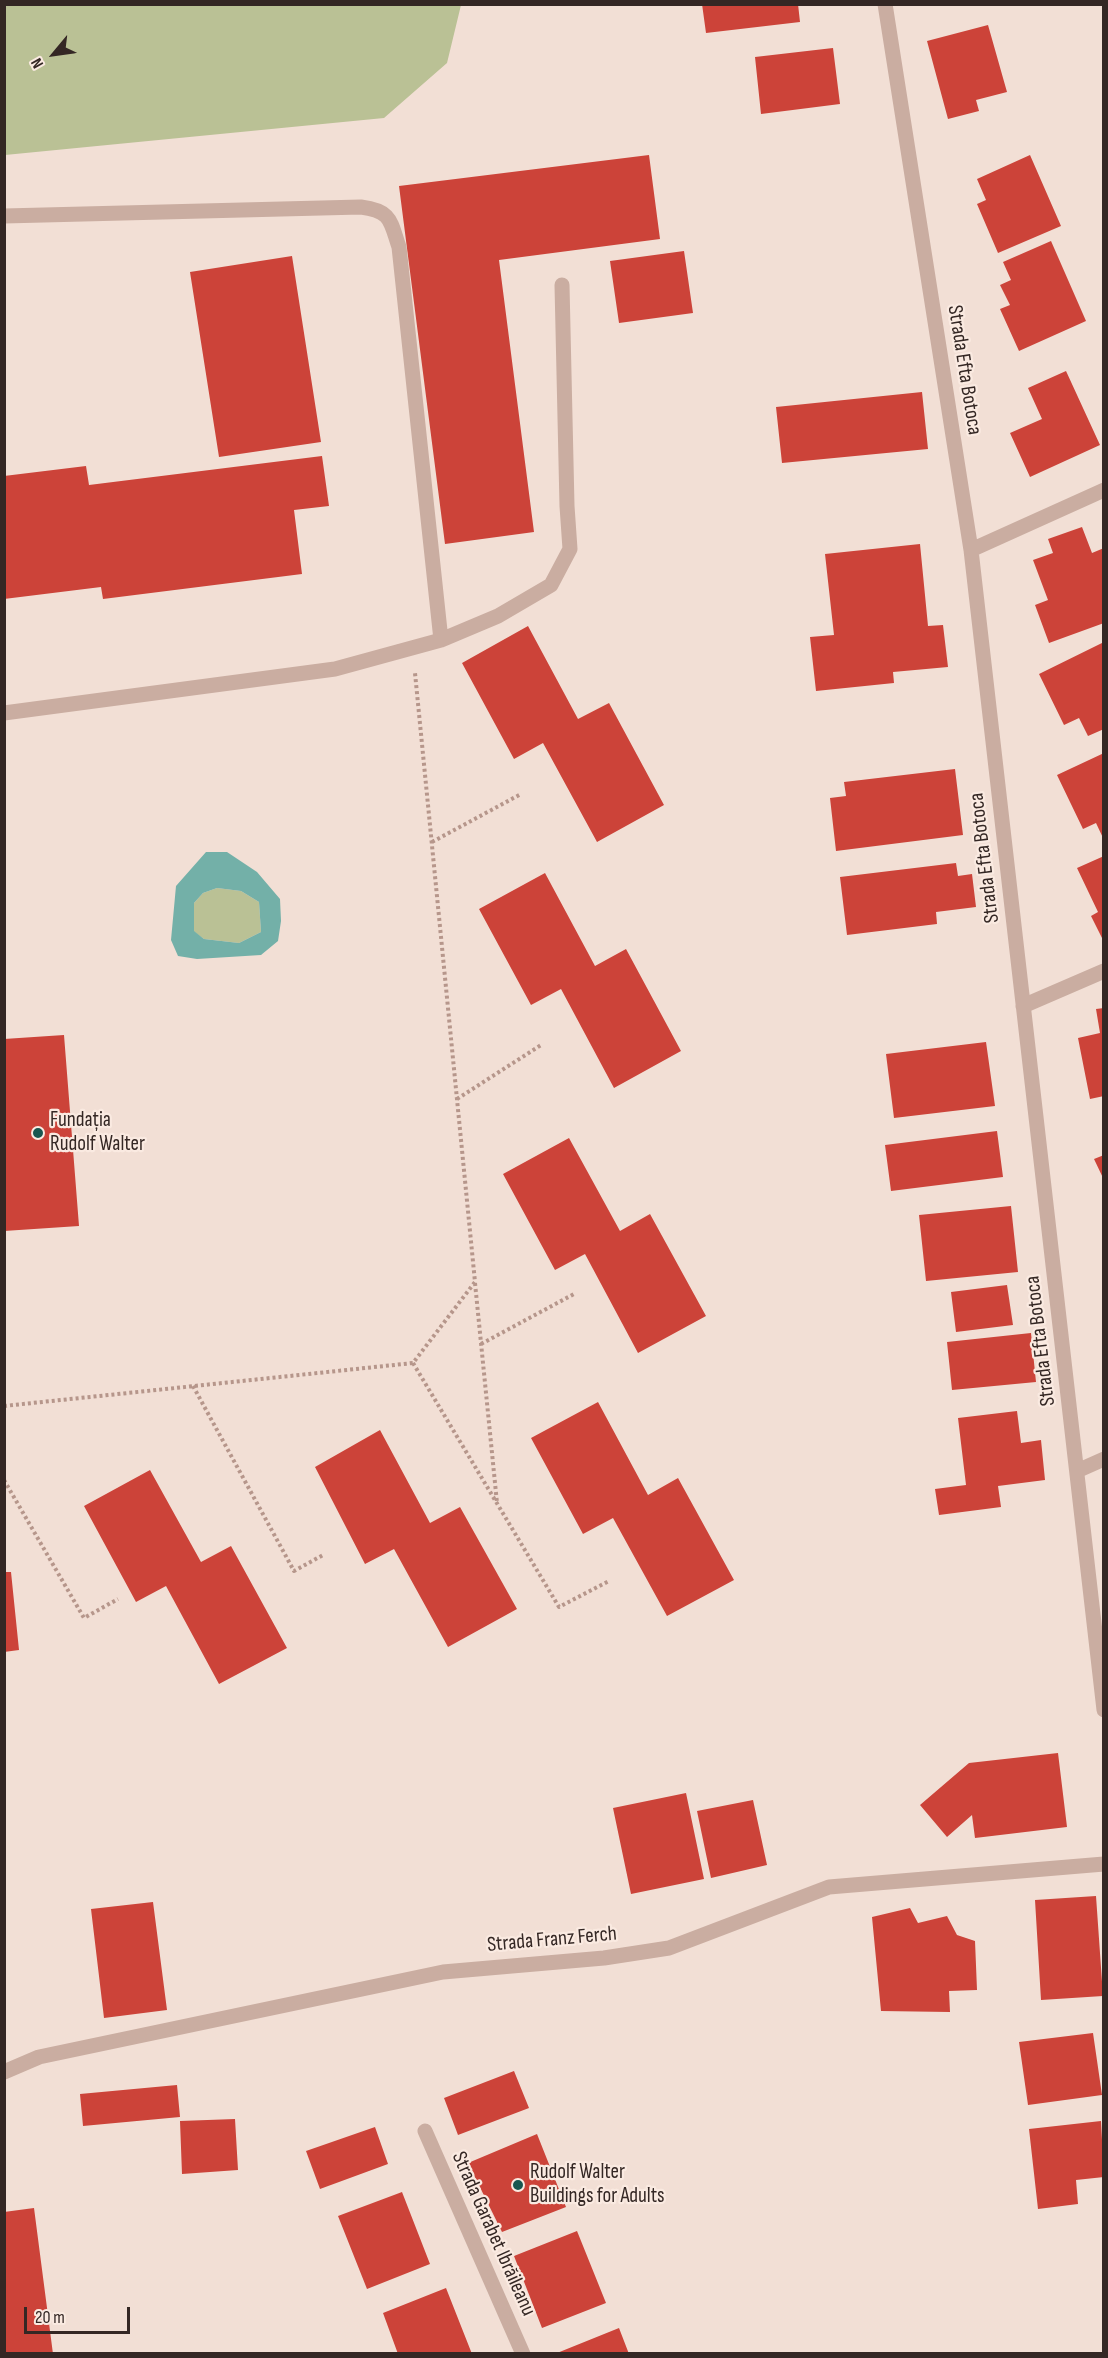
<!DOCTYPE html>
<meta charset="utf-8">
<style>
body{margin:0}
#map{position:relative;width:1108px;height:2358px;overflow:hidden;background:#f2dfd5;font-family:"Sofia Sans Condensed",sans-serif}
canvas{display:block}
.frame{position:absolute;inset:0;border:6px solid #342724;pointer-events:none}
.north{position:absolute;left:24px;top:24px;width:60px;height:60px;-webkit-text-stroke:4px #faeae1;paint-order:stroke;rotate:241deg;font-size:16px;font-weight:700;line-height:24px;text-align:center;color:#342724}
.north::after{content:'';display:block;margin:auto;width:21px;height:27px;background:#342724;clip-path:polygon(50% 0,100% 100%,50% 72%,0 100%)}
.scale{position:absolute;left:24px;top:2307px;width:106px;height:27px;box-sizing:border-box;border:3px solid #342724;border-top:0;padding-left:8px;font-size:18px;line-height:21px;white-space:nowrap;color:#342724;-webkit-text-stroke:4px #faeae1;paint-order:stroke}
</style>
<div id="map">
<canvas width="1108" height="2358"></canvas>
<div class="frame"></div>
<div class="north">N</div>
<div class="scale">20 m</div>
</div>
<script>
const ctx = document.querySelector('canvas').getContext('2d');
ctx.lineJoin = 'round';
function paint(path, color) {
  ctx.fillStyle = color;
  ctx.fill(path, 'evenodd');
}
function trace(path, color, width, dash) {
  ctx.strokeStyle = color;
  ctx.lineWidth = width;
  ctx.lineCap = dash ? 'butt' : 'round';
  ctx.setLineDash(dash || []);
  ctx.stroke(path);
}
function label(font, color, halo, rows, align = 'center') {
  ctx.font = font + ' "Sofia Sans Condensed",sans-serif';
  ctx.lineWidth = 4.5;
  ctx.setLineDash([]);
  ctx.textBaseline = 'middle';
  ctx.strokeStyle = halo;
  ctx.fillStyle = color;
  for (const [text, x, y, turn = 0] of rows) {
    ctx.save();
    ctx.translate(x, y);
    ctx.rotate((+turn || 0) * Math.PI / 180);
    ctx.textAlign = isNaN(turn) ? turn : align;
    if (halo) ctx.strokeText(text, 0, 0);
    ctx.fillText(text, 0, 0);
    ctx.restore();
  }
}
paint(new Path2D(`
 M 5,4 L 461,4 L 461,5 L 447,63 L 384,118 L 5,155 Z
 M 217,888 L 241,891 L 259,902 L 261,932 L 239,943 L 204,939 L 193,931 L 194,903 L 203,893 Z`), '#bac195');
paint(new Path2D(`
 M 206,852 L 227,852 L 257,872 L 280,899 L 281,921 L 278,941 L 261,955 L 197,959 L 178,956 L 171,940 L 176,886 ZM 217,888 L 241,891 L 259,902 L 261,932 L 239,943 L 204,939 L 194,931 L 194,903 L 203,893 Z`), '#73b0a8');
paint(new Path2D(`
 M 702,4 L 798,4 L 800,22 L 706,33 Z
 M 988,25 L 1007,92 L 976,100 L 979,111 L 948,119 L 927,41 Z
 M 833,48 L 840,104 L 761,114 L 755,57 Z
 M 649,155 L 660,239 L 499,260 L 534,532 L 445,544 L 399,186 Z
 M 1030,155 L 1061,226 L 998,253 L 977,204 L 986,200 L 977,179 Z
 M 1051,241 L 1086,321 L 1019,351 L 1000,309 L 1010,305 L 1000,285 L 1011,280 L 1003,262 Z
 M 684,251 L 693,313 L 619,323 L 610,261 Z
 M 292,256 L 321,442 L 219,457 L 190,272 Z
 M 1066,371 L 1100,445 L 1030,477 L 1010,433 L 1042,419 L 1028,388 Z
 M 922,392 L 928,449 L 782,463 L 776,407 Z
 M 322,456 L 329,506 L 294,510 L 302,574 L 103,599 L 101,587 L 4,599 L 4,476 L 86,466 L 89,485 Z
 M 1082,527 L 1092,553 L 1104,548 L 1104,623 L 1049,643 L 1035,605 L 1048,600 L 1033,560 L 1053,553 L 1048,539 Z
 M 920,544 L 928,626 L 943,625 L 948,667 L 893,672 L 894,683 L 816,691 L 810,637 L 834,635 L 825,554 Z
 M 528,626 L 578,719 L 609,703 L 664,805 L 597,842 L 543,743 L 514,759 L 462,663 Z
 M 1104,642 L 1104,729 L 1088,736 L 1079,718 L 1064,725 L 1039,674 Z
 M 1104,753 L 1104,840 L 1096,823 L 1083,829 L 1057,775 Z
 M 955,769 L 963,835 L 836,851 L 830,798 L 846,796 L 844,782 Z
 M 1104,856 L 1104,942 L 1091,916 L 1098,912 L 1077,868 Z
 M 956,863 L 958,876 L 972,874 L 976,907 L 936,912 L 937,924 L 847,935 L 840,877 Z
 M 545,873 L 595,966 L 626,949 L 681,1051 L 614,1088 L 561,989 L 531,1005 L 479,909 Z
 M 1104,1008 L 1104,1096 L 1090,1099 L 1078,1038 L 1100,1033 L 1096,1009 Z
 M 64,1035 L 79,1226 L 4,1231 L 4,1039 Z
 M 986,1042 L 995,1106 L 894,1118 L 886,1054 Z
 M 997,1131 L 1003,1177 L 891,1191 L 885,1145 Z
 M 569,1138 L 620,1231 L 650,1214 L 706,1316 L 638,1353 L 585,1254 L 555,1270 L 503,1174 Z
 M 1104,1155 L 1104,1180 L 1094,1159 Z
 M 1011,1206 L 1018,1272 L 926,1281 L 919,1215 Z
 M 1007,1285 L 1013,1325 L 956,1332 L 951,1292 Z
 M 1031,1333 L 1036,1382 L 952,1390 L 947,1342 Z
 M 598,1402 L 648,1495 L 678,1478 L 734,1580 L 667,1616 L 613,1518 L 583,1534 L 531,1438 Z
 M 1017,1411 L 1021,1443 L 1041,1440 L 1045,1480 L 998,1486 L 1001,1507 L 939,1515 L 935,1489 L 966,1485 L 958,1418 Z
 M 380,1430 L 430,1523 L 460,1507 L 517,1609 L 448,1647 L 394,1549 L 365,1564 L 315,1467 Z
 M 150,1470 L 201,1562 L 231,1546 L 287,1648 L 219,1684 L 166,1586 L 136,1602 L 84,1506 Z
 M 4,1572 L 11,1572 L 19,1650 L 4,1652 Z
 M 1058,1753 L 1067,1827 L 975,1838 L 972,1815 L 947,1837 L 920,1805 L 969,1763 Z
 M 686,1793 L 704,1879 L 631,1894 L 613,1808 Z
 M 753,1800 L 767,1865 L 711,1878 L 697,1811 Z
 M 1096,1896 L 1103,1996 L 1041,2000 L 1035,1900 Z
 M 153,1902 L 167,2010 L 104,2018 L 91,1909 Z
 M 910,1908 L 918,1923 L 947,1916 L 957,1935 L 975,1941 L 977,1990 L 949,1991 L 950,2012 L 881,2011 L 872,1917 Z
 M 1093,2033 L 1102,2095 L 1028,2105 L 1019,2042 Z
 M 514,2071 L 529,2108 L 458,2135 L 444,2098 Z
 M 177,2085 L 180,2117 L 83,2126 L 80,2094 Z
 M 235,2119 L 238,2170 L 182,2174 L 180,2121 Z
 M 1101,2121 L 1104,2177 L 1076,2180 L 1078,2204 L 1038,2209 L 1029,2129 Z
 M 375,2127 L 388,2164 L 320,2189 L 306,2151 Z
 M 537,2134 L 566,2207 L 502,2232 L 468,2163 Z
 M 402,2192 L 430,2264 L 367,2289 L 338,2216 Z
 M 34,2208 L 53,2354 L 4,2354 L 4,2212 Z
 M 577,2231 L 606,2303 L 542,2328 L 514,2256 Z
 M 446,2288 L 472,2354 L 398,2354 L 383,2313 Z
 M 619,2328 L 629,2354 L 557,2354 L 557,2353 Z`), '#cc4339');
trace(new Path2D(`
 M 432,842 L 521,794
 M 457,1099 L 541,1045
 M 475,1283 L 497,1503
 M 481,1344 L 574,1294
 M 413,1363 L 559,1607 L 609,1581
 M 193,1386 L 294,1571 L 323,1555
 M 4,1406 L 413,1363 L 475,1282 L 415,673
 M 4,1480 L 84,1618 L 118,1599`), '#b6968b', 4, [3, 3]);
trace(new Path2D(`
 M 885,4 L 971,550 L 1104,1710
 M 4,216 L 361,207 C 392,211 390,221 399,247 L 441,640
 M 971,550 L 1104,490
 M 4,713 L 335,669 L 441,640 L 498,616 L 551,585 L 570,549 L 567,506 L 562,285
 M 1023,1006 L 1104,971
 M 1077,1471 L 1104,1459
 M 4,2072 L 39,2057 L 443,1972 L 604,1958 L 669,1948 L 829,1887 L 1104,1864
 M 425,2131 L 523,2354`), '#caada1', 15);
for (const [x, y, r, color] of [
 [38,1133,6,"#185750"],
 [518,2185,6,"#185750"]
]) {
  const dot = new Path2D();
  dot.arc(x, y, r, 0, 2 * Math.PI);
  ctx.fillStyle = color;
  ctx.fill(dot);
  trace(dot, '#faeae1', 2);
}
label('21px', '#342724', '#faeae1', [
 ["Strada Efta Botoca",964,370,81],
 ["Strada Efta Botoca",985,858,-97],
 ["Strada Efta Botoca",1041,1341,-97],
 ["Strada Franz Ferch",552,1940,-5],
 ["Strada Garabet Ibrăileanu",493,2234,66]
]);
label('21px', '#342724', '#faeae1', [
 ["Fundația",50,1121],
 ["Rudolf Walter",50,1145],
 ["Rudolf Walter",530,2173],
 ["Buildings for Adults",530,2197]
], 'left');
</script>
